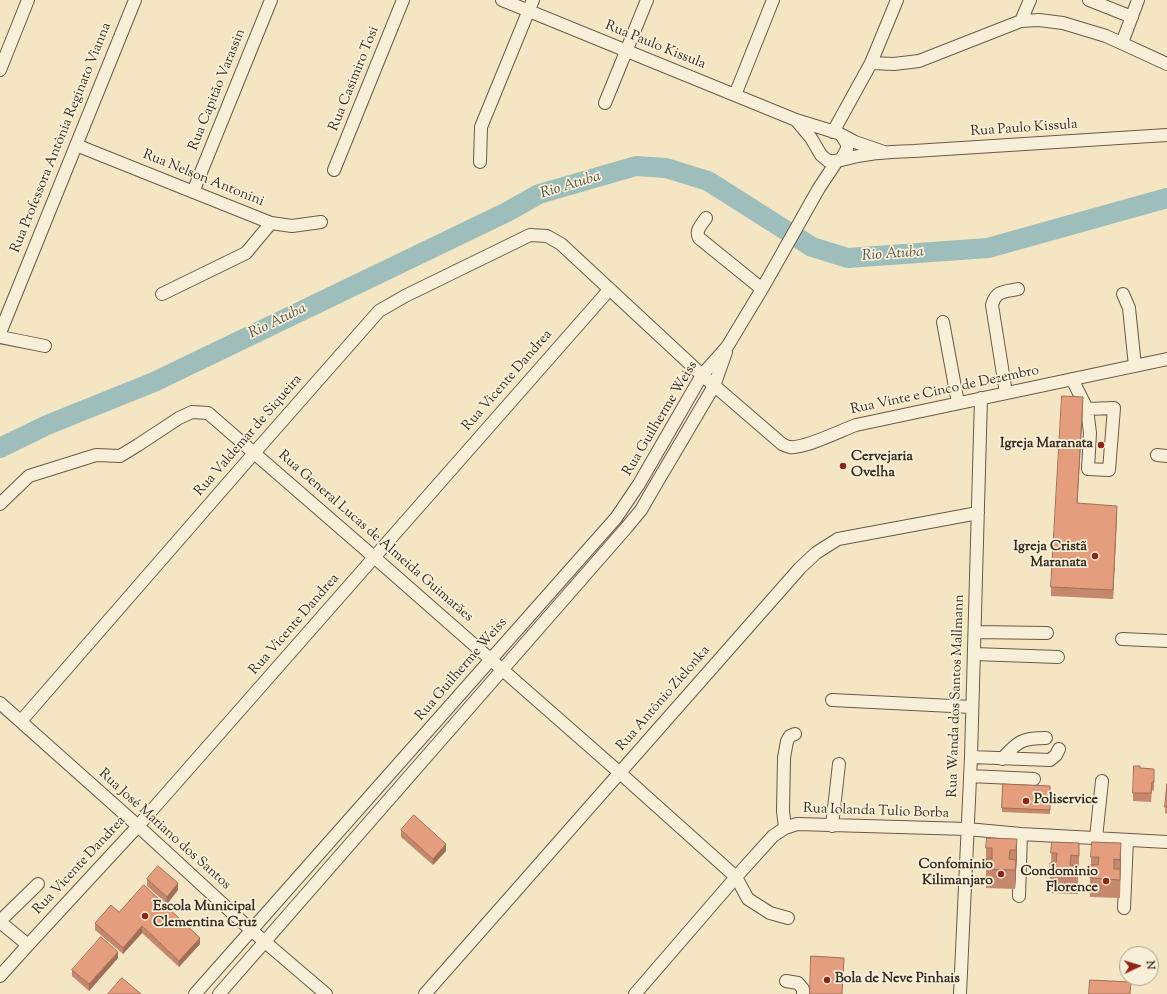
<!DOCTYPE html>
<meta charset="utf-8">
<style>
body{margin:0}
#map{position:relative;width:1167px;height:994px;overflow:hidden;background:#f5e6c3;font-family:"Sorts Mill Goudy",serif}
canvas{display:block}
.north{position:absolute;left:1119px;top:946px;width:40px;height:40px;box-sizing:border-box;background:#f8efd8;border:1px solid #aaa18f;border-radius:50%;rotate:86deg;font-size:11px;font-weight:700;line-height:16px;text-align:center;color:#362d22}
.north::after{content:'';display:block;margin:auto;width:14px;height:18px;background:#8f2418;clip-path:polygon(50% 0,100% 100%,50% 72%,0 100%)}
</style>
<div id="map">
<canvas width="1167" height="994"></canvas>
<div class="north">N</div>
</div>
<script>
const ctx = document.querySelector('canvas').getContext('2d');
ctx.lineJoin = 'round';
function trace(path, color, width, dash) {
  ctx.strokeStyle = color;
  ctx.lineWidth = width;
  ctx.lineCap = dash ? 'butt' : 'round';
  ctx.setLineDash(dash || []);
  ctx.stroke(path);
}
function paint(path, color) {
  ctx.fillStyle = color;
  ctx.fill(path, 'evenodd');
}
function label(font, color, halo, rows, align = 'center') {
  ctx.font = font + ' "Sorts Mill Goudy",serif';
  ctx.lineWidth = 3.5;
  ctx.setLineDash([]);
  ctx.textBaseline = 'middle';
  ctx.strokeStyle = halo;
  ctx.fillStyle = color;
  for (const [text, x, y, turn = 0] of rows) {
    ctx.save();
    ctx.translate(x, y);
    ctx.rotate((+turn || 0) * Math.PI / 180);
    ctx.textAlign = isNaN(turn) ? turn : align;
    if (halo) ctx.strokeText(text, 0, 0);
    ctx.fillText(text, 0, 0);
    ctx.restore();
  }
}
trace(new Path2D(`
 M 0,448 L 47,425 L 154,382 L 507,212 L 539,194 L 636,166 L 666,168 L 708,181 L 812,247 L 848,258 L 988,248 L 1167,198`), '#9dbeba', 20);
const minor = new Path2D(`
 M 502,0 L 796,120 L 838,133 L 855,142 L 884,152
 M 1089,0 L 1132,17
 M 1021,21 L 1030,0
 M 1122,43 L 1138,0
 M 871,63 L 894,64 L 919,61 L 1021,21 L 1039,20 L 1063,23 L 1106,36 L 1167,64
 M 0,70 L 28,0
 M 735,95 L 773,0
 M 605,103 L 647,0
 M 796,120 L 811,138 L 821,155 L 828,161 L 837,161 L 842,158 L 847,149 L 847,144 L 842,136
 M 833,132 L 871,63 L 897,0
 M 76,145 L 271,223 L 292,226 L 321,222
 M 837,161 C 865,153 886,152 914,151 L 1167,135
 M 480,162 L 481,127 L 533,0
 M 334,170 L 403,0
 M 193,192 L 271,0
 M 706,218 C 701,225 695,231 699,238 L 762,289
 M 162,294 L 246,253 L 271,223
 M 1123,294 L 1129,308 L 1135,366
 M 943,322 L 958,403
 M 0,333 L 135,0
 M 0,337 L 45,346
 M 1072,379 L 1087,409 L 1090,433 L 1088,469 L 1109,470 L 1114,408 L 1087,409
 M 1006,393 L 992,305 C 996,290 1005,292 1018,289
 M 1157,455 L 1167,456
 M 0,504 L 29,476 L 96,455 L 120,456 L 138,445 L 179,418 L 192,412 L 208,413 L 374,557 L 620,773 L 736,877 L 748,899 L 770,913 L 788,918
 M 975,632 L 1047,633
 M 1122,639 L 1167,641
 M 974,654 L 1058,657
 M 832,700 L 972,707
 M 0,703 L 138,826 L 251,930 L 326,994
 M 21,721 L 255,452 L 379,311 L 405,296 L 530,235 L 547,236 L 561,244 L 702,375 L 782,444 C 784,445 788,447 790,447 C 804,449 842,430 856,425 L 1167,359
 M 971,757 L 1050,760 L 1056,755 L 1059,749
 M 1002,759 C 1018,741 1022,738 1046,738
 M 970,776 L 1034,779
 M 832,826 L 839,764
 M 785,828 L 783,811 L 784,758 L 787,741 L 790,736 L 795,734
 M 1096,838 L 1102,781
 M 1019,896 L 1021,834
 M 1124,908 L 1127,840
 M 0,921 L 38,884
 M 0,922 L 28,945
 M 0,976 L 28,945 L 138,826 L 609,290
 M 786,981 L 798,983 L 803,989 L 803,994
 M 195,994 L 616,518 L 639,484 L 702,375 L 727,347 L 762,289 L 819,188 L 837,161
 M 219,994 L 627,527 L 641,510 L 652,491 L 714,386 L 726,352
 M 425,994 L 800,568 L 816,553 L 838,539 L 978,513
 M 635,994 L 736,877 L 773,836 L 785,828 L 797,824 L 967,829 L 1021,834 L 1167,842
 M 960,994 L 971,757 L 981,398`);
trace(minor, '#665b4a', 14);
trace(minor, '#f8efd8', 12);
paint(new Path2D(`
 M 1083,406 L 1077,503 L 1117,514 L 1113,599 L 1051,596 L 1051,587 Z
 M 1140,768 L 1154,778 L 1154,791 L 1152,790 L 1151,802 L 1133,801 L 1133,793 Z
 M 1003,784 L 1050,786 L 1050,814 L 1002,812 Z
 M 1167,784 L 1167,814 L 1165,813 Z
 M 401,830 L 446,851 L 433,865 L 401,837 Z
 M 1017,839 L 1017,858 L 1015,889 L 986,888 L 986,848 Z
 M 1052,842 L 1079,843 L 1079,874 L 1078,874 L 1078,894 L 1050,893 L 1050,874 L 1051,863 Z
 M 1121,843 L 1121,862 L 1120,898 L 1090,897 L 1090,878 L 1091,865 L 1091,857 Z
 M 147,879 L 178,890 L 167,904 L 147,886 Z
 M 119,912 L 200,944 L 179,967 L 142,933 L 123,954 L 95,930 L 95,923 Z
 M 118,958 L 89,991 L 72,976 L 72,970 Z`), '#c5886c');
paint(new Path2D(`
 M 1083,397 L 1083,406 L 1077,512 L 1077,503 Z
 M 1117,506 L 1117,514 L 1113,599 L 1113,590 Z
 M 1017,839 L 1017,858 L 1016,869 L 1016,850 Z
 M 1121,843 L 1121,862 L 1120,879 L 1120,860 Z
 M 446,844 L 446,851 L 433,865 L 433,859 Z
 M 1016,860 L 1016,878 L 1015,889 L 1015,870 Z
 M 178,883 L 178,890 L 167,904 L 167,897 Z
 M 142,926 L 142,933 L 123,954 L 123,948 Z
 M 200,938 L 200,944 L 179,967 L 179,961 Z
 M 118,952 L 118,958 L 89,991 L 89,984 Z`), '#a06f58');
const building = new Path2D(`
 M 1062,396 L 1083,397 L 1077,503 L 1117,506 L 1113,590 L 1051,587 Z
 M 1134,766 L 1140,766 L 1140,768 L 1154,769 L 1154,782 L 1152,782 L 1151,793 L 1133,793 Z
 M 1003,784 L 1050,786 L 1050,810 L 1002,808 Z
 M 1167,784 L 1167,807 L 1165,807 Z
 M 414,815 L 446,844 L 433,859 L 401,830 Z
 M 987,838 L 1017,839 L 1016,850 L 1010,850 L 1009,859 L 1016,860 L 1015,870 L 986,869 L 986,859 L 992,859 L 992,848 L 986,848 Z
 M 1052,842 L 1079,843 L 1079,856 L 1071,855 L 1070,865 L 1078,866 L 1078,876 L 1050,874 L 1050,863 L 1056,863 L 1057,853 L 1051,853 Z
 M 1092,842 L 1121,843 L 1120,860 L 1114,859 L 1114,869 L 1120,869 L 1120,880 L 1090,878 L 1090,865 L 1098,865 L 1099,857 L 1091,857 Z
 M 158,866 L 178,883 L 167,897 L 147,879 Z
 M 144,885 L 200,938 L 179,961 L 142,926 L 123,948 L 95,923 L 111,905 L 119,912 Z
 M 101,937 L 118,952 L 89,984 L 72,970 Z
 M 811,956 L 844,958 L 842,994 L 810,994 Z
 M 122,978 L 141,994 L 108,994 Z
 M 1090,980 L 1131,982 L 1130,994 L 1089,994 Z`);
paint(building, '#e59e7d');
trace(building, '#a06f58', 1);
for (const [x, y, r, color] of [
 [1101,445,4,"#8f2418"],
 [843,466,4,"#8f2418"],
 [1095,556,4,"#8f2418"],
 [1026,801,4,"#8f2418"],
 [1001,874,4,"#8f2418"],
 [1106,881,4,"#8f2418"],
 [145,916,4,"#8f2418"],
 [827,980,4,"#8f2418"]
]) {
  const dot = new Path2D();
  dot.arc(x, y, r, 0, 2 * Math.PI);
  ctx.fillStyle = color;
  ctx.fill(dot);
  trace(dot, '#f8efd8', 1.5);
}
label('14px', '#362d22', '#f8efd8', [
 ["Rua Paulo Kissula",655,46,22],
 ["Rua Casimiro Tosi",355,79,-68],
 ["Rua Capitão Varassin",218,90,-68],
 ["Rua Paulo Kissula",1024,129,-4],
 ["Rua Professora Antônia Reginato Vianna",62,138,-68],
 ["Rua Nelson Antonini",203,179,22],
 ["Rua Vicente Dandrea",508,381,-49],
 ["Rua Vinte e Cinco de Dezembro",945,391,-12],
 ["Rua Guilherme Weiss",661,419,-59],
 ["Rua Valdemar de Siqueira",249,436,-49],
 ["Rua General Lucas de Almeida Guimarães",375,537,41],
 ["Rua Vicente Dandrea",295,625,-49],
 ["Rua Guilherme Weiss",462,670,-49],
 ["Rua Wanda dos Santos Mallmann",957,696,-88],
 ["Rua Antônio Zielonka",664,699,-49],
 ["Rua Iolanda Tulio Borba",876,812,2],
 ["Rua José Mariano dos Santos",164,830,42],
 ["Rua Vicente Dandrea",80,866,-47]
]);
label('bold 14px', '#362d22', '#f8efd8', [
 ["Igreja Maranata",1093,445],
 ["Cervejaria",851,458,"left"],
 ["Ovelha",851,474,"left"],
 ["Igreja Cristã",1087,548],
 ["Maranata",1087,564],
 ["Poliservice",1034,801,"left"],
 ["Confominio",993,866],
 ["Kilimanjaro",993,882],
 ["Condominio",1098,873],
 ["Florence",1098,889],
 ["Escola Municipal",153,908,"left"],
 ["Clementina Cruz",153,924,"left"],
 ["Bola de Neve Pinhais",835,980,"left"]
], 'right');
label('italic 15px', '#505148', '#f8efd8', [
 ["Rio Atuba",571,186,-17],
 ["Rio Atuba",893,255,-4],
 ["Rio Atuba",278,322,-26]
]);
</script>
